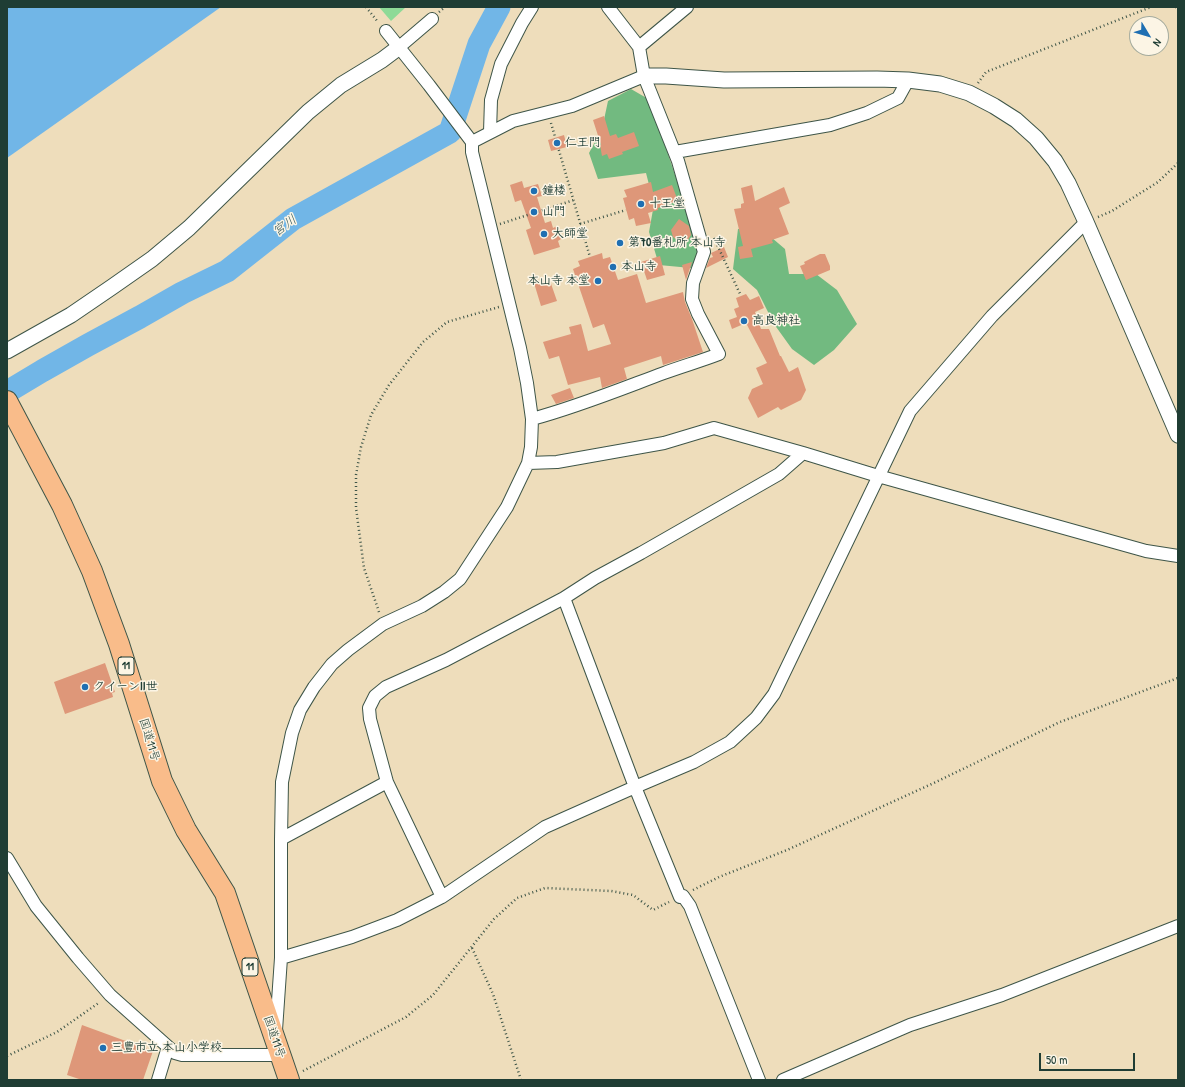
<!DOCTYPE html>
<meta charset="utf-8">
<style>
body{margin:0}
#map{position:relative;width:1185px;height:1087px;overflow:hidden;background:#edb;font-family:"Patrick Hand",sans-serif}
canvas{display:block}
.frame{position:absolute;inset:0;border:8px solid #1f3d34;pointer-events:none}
.north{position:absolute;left:1129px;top:16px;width:40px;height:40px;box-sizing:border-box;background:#fcf5e5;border:1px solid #a4ab9e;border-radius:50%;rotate:128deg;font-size:11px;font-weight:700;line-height:16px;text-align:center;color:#1f3d34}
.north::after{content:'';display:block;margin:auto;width:14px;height:18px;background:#1f6fb2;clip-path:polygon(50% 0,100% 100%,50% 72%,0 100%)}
.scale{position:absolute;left:1039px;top:1053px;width:96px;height:18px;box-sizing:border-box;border:2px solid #1f3d34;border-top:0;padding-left:5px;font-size:12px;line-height:14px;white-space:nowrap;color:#1f3d34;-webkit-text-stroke:3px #fcf5e5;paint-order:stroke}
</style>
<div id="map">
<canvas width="1185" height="1087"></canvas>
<div class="frame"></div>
<div class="north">N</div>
<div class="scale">50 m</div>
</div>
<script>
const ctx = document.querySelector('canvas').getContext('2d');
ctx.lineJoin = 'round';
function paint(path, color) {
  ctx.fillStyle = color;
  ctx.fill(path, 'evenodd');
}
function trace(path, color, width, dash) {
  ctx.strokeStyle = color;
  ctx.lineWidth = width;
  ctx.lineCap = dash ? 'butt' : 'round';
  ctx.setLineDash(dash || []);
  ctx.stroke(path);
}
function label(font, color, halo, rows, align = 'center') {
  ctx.font = font + ' "Patrick Hand","Klee One",sans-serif';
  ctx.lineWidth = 3;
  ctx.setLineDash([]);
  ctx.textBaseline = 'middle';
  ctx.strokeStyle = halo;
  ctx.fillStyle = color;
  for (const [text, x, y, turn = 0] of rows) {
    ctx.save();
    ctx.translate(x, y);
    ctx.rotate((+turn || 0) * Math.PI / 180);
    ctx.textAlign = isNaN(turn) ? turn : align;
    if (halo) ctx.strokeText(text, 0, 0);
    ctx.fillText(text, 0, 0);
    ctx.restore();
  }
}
paint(new Path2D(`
 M 379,7 L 406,7 L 391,21 Z`), '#8eda97');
paint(new Path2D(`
 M 631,89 L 650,100 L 700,250 L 691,268 L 659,265 L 649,232 L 654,204 L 646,173 L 598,179 L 589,153 L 602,129 L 608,101 Z
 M 758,226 L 785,249 L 789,274 L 816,274 L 837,290 L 857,324 L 834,350 L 814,365 L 792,349 L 774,324 L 757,290 L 733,269 L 738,229 Z`), '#72ba80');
paint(new Path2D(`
 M 7,7 L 221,7 L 7,158 Z`), '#71b6e7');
trace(new Path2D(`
 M 7,392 L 42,371 L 88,345 L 140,317 L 182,293 L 227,271 L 293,219 L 450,132 L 479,44 L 499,7`), '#71b6e7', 23);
paint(new Path2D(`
 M 604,116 L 610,136 L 616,134 L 618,138 L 634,132 L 639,146 L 622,152 L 623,154 L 609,159 L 607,154 L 602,156 L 600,145 L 601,145 L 593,120 Z
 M 564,135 L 567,147 L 551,151 L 548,140 Z
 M 522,181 L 524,188 L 538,184 L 542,196 L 537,197 L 545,223 L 551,221 L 553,228 L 557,226 L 561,239 L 558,241 L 560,247 L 534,255 L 526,230 L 531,228 L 521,200 L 515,202 L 510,185 Z
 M 651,182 L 653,192 L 672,185 L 678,201 L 658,208 L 658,210 L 648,213 L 651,223 L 636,226 L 634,218 L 629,220 L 623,198 L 627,197 L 624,190 Z
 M 752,185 L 755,201 L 784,187 L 790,203 L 779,208 L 789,234 L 772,240 L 773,243 L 751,249 L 753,257 L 740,259 L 738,247 L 743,246 L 734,209 L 741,208 L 741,204 L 744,203 L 741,188 Z
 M 679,219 L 689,226 L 691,235 L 684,246 L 673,237 L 671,230 Z
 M 724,247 L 728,257 L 706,268 L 710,258 L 713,257 L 711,253 Z
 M 602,253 L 603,259 L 610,257 L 618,280 L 637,274 L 646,303 L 683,292 L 685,302 L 692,319 L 703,352 L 663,365 L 661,356 L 624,368 L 627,379 L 602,388 L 600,377 L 568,385 L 559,356 L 549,359 L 543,342 L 571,334 L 569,327 L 581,324 L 588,351 L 611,344 L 604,324 L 593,328 L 573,269 L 580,266 L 578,261 Z
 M 820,254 L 825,254 L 830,266 L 830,270 L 806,280 L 800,266 L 805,264 L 804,262 Z
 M 660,256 L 665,275 L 647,280 L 641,262 Z
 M 692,262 L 686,280 L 682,265 Z
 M 549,278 L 557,301 L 541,306 L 534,283 Z
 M 746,294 L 750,300 L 759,296 L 764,308 L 755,312 L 761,329 L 769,329 L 780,356 L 781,356 L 789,372 L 798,367 L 806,390 L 801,400 L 781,410 L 778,407 L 758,418 L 748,398 L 752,389 L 763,384 L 756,368 L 767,363 L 746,323 L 732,329 L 729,320 L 737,317 L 734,309 L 739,307 L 736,298 Z
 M 570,388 L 574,398 L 556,404 L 551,395 Z
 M 105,663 L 115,692 L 112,693 L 113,697 L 65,714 L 54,682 Z
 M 82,1025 L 153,1051 L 143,1080 L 82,1080 L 67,1075 Z`), '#de9779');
const minor = new Path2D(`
 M 608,7 L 639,47
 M 398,48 L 432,19
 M 490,132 L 491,100 L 501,64 L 522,23 L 532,7
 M 472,142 L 513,121 L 572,106 L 644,76
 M 675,152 L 830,125 L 867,113 L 898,98 L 908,80
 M 532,419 C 577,407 621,389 664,373 C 683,366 701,361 719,354 L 698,314 L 692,299 L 693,283 L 704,252 L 678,161 L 644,76 L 639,47 L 687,7
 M 528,463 L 557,462 L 664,443 L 714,428 L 803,453 L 878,476 L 1146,551 L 1178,556
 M 564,598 L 635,787 L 680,897
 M 281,839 L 387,782
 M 7,858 L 36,906 L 78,958 L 110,995 L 175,1053 L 182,1055 L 280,1055
 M 683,896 L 690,906 L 759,1080
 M 442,897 L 387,782 L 370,719 L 369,708 L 375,696 L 386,687 L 446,660 L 564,598 L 595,578 L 641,553 L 779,474 L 803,453
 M 281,958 L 352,937 L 397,920 L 442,897 L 545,827 L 635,787 L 694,762 L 730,742 L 756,718 L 774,694 L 910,411 L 992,316 L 1086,222
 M 276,1030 L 281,958 L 281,839 L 282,782 L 292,733 L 300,710 L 314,687 L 332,664 L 348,650 L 383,624 L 422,606 L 444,592 L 460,579 L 507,507 L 528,463 L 531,447 L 532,419 L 527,383 L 520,348 L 472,152 L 472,142 L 429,85 L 386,31
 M 158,1080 L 168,1047
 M 783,1080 L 910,1025 L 1002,995 L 1178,926`);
const tertiary = new Path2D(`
 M 644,76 L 666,76 L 724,80 L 877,79 L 908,80 L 940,84 L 969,93 L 994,106 L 1016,120 L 1036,138 L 1055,161 L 1068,183 L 1086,222 L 1178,435
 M 7,351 L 71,315 L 112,287 L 152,259 L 189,228 L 308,112 L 341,85 L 382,60 L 398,48`);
const trunk = new Path2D(`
 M 7,401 L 62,505 L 92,571 L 119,644 L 162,781 L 186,830 L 225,893 L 289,1080`);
trace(minor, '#3e5548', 14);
trace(tertiary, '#3e5548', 17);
trace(trunk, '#3e5548', 22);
trace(new Path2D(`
 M 366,7 L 378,22
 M 1176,7 L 1178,10
 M 439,12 L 445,7
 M 978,83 L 986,72 L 1151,7
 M 551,123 L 590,257
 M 1098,217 L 1112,211 L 1158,182 L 1178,163
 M 500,224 L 574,200
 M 580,224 L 626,210
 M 714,238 L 741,296
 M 379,612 L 364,568 L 356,508 L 356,475 L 361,447 L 371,415 L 389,385 L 423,342 L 447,322 L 499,307
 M 693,890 L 719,877 L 787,850 L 936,782 L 1060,722 L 1178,678
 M 472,948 L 493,994 L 521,1080
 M 7,1056 L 57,1032 L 100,1002
 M 303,1071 L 406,1017 L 433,995 L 494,919 L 517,898 L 545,888 L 611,891 L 633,895 L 653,910 L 669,902`), '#3e5548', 2.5, [1, 3]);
trace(minor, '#fff', 12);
trace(tertiary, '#fff', 15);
trace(trunk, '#f9bc8a', 20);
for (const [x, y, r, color] of [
 [557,143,4,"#1f6fb2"],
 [534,191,4,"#1f6fb2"],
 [641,204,4,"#1f6fb2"],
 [534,212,4,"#1f6fb2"],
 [544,234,4,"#1f6fb2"],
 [620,243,4,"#1f6fb2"],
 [613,267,4,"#1f6fb2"],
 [598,281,4,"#1f6fb2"],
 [744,321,4,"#1f6fb2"],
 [85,687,4,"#1f6fb2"],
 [103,1048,4,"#1f6fb2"]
]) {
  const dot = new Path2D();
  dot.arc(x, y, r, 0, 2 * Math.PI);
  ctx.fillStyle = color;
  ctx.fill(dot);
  trace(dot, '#fcf5e5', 1.5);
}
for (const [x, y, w] of [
 [126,666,16],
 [250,967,16]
]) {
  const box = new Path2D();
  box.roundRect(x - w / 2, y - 9, w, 18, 3);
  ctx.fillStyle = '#fcf5e5';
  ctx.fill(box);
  trace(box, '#1f3d34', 1);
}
label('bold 11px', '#1f3d34', null, [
 ["11",126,666],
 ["11",250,967]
]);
label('bold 12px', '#1f3d34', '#fcf5e5', [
 ["仁王門",565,143],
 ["鐘楼",542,191],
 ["十王堂",649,204],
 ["山門",542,212],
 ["大師堂",552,234],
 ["第70番札所 本山寺",628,243],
 ["本山寺",621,267],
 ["本山寺 本堂",590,281,"right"],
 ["高良神社",752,321],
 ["クイーンII世",93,687],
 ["三豊市立 本山小学校",111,1048]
], 'left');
label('12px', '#1f3d34', '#fcf5e5', [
 ["国道11号",149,740,73],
 ["国道11号",274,1037,71]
]);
label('italic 13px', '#345b61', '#fcf5e5', [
 ["宮川",285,226,-36]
]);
</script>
